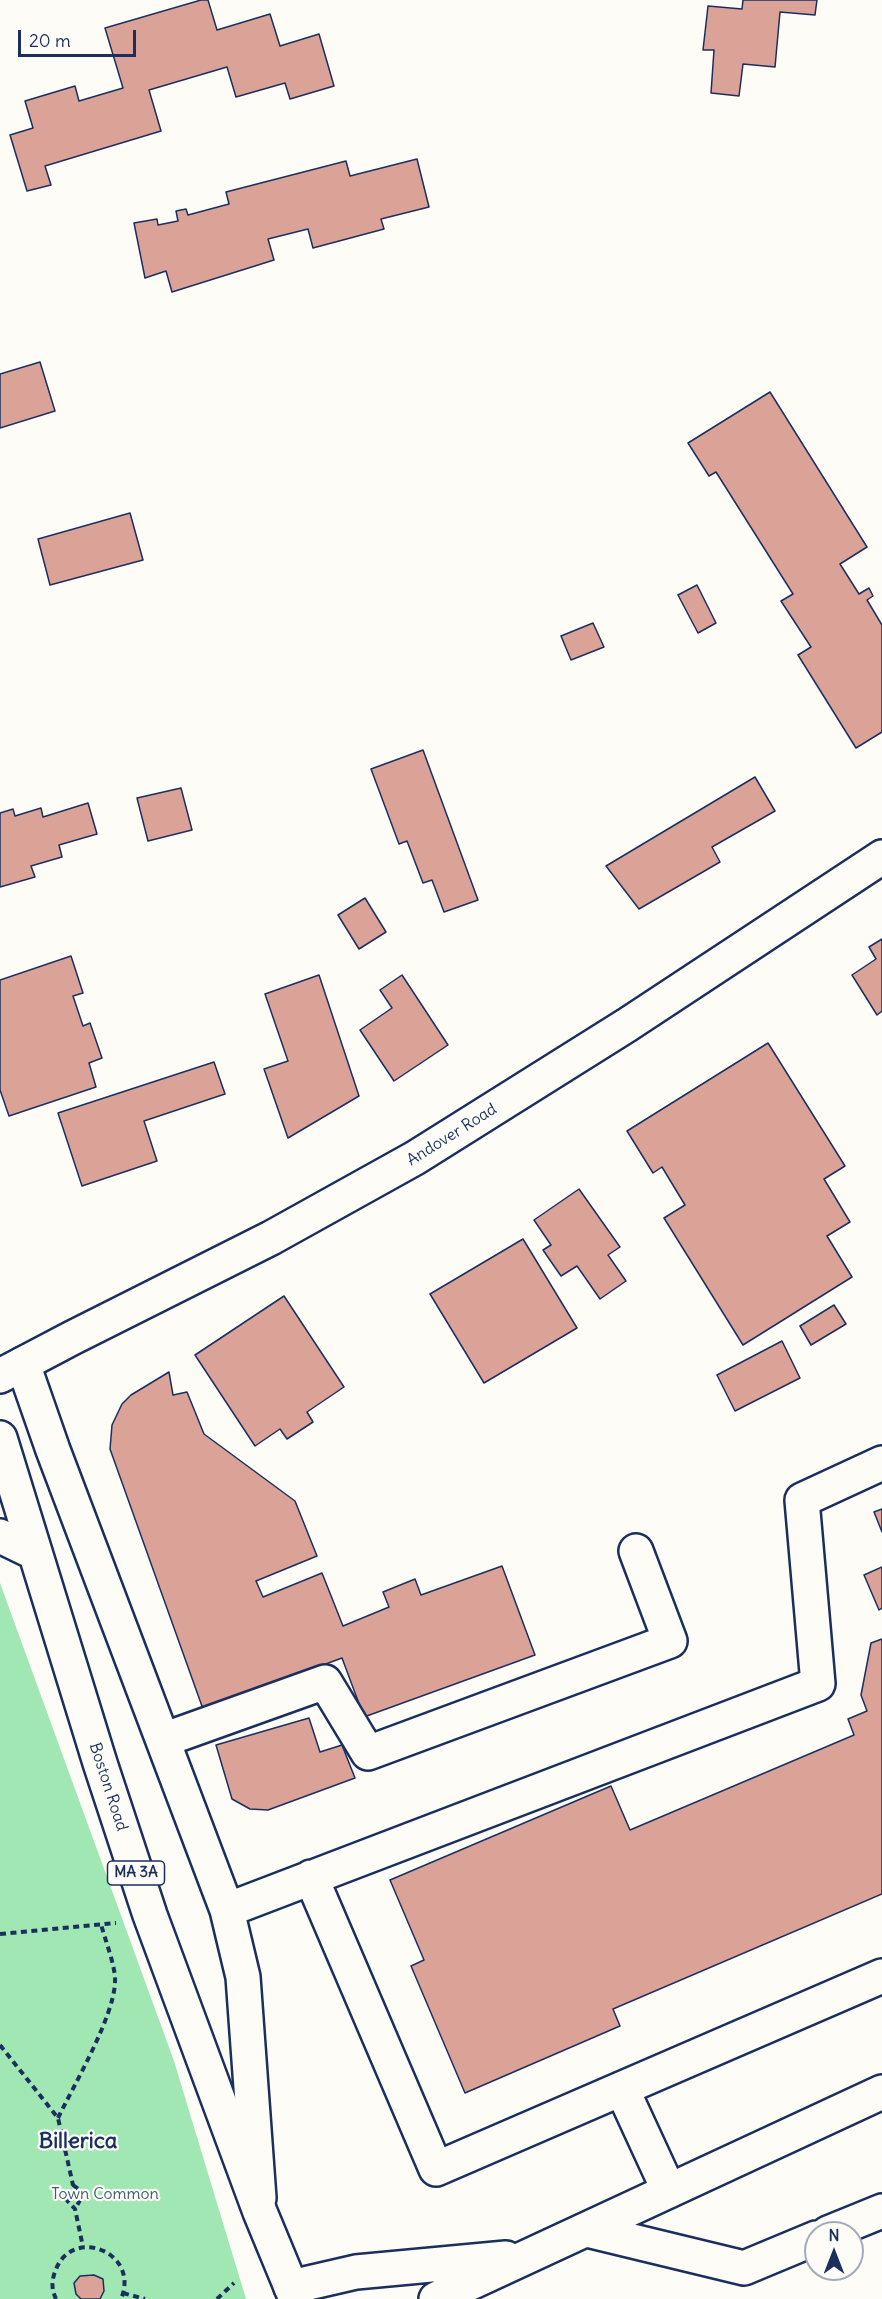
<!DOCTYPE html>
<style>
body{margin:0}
#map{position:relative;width:882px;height:2299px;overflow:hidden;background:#fdfcf7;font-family:Delius,sans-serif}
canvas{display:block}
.north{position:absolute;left:804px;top:2221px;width:60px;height:60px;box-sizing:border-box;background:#fdfcf7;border:2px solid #a3aaba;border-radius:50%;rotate:0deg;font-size:16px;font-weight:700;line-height:24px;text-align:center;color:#1b2f5e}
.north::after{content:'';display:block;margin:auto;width:21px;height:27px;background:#1b2f5e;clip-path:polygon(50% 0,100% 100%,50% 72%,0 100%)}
.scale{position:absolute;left:18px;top:30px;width:118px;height:27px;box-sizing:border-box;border:3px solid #1b2f5e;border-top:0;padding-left:8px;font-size:18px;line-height:21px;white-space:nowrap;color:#1b2f5e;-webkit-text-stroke:4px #fdfcf7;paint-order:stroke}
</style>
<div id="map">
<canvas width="882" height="2299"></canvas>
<div class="north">N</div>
<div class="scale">20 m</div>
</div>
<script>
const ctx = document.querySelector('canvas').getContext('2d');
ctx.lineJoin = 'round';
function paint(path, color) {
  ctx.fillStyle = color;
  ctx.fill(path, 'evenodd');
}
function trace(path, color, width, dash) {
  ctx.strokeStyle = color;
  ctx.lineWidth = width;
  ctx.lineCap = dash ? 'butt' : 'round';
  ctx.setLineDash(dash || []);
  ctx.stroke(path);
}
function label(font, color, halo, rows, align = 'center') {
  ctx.font = font + ' Delius,sans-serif';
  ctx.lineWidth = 4.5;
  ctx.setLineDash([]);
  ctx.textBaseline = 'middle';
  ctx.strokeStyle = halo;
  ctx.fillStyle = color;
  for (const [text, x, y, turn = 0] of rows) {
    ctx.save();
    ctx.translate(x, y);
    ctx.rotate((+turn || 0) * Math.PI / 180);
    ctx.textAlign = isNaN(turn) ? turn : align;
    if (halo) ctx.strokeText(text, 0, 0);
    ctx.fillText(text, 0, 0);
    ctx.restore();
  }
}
paint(new Path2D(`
 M 0,1583 L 174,2061 L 246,2299 L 0,2299 Z`), '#a1e7b4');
const building = new Path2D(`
 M 201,0 L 208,0 L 217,30 L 270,14 L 280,46 L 319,34 L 334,86 L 290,99 L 285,83 L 236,97 L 227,67 L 149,90 L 161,131 L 45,166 L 51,185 L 27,191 L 10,135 L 33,128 L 25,101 L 75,86 L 79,101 L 123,88 L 105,28 Z
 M 743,0 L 817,0 L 815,15 L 780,12 L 775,67 L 743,64 L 739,96 L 711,93 L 714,50 L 703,50 L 708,6 L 742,9 Z
 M 417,159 L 429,207 L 381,219 L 384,229 L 313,248 L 308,229 L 268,239 L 274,260 L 172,292 L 166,271 L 145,278 L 134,223 L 157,219 L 158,225 L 178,221 L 176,211 L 186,209 L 188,215 L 229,204 L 226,192 L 346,161 L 350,176 Z
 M 40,362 L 55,411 L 0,428 L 0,374 Z
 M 770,392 L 867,547 L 840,564 L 859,594 L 869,588 L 873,596 L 867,600 L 882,625 L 882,732 L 856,748 L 798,655 L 811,647 L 781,601 L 793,594 L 716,472 L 709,476 L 688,443 Z
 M 130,513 L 143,560 L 50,585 L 38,539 Z
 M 697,585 L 716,623 L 698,633 L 678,595 Z
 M 593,623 L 604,647 L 571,660 L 561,636 Z
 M 423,750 L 478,900 L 444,912 L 432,880 L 423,883 L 407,841 L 399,844 L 371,769 Z
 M 755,777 L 775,811 L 712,847 L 720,862 L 639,909 L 606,866 Z
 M 181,788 L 192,830 L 148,841 L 137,798 Z
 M 88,803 L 97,834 L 59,845 L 62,857 L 31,866 L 35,877 L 0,887 L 0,813 L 13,809 L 15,816 L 41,808 L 43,817 Z
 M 365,898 L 386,932 L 359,949 L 338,915 Z
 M 882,939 L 882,1011 L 877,1015 L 852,975 L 876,959 L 869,947 Z
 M 71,956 L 83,993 L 73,996 L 83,1026 L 90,1023 L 102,1058 L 89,1063 L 96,1087 L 9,1116 L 0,1090 L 0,980 Z
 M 319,975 L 359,1096 L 288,1138 L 264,1069 L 288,1061 L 265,994 Z
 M 402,975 L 448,1045 L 394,1081 L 360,1030 L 392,1008 L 380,990 Z
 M 768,1043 L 845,1166 L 824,1179 L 850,1222 L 827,1236 L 852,1277 L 743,1345 L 664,1218 L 685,1205 L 662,1167 L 653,1173 L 627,1131 Z
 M 214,1062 L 225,1094 L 144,1121 L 157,1161 L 82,1186 L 58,1113 Z
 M 579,1189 L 620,1247 L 608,1255 L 626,1281 L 600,1299 L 577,1266 L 561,1276 L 543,1250 L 551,1245 L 534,1220 Z
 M 523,1239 L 577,1328 L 484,1383 L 430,1294 Z
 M 284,1296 L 344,1387 L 307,1412 L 313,1422 L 287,1439 L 280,1429 L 255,1446 L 195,1355 Z
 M 834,1305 L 846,1324 L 811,1345 L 800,1326 Z
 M 782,1341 L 800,1378 L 735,1411 L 717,1375 Z
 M 169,1372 L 173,1395 L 187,1392 L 204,1434 L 295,1501 L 317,1556 L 256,1581 L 263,1597 L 322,1573 L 343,1626 L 389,1607 L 383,1592 L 415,1579 L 421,1595 L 502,1566 L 535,1655 L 364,1717 L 342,1658 L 203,1709 L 110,1449 L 112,1425 L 122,1404 L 131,1395 Z
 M 882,1509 L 882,1532 L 874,1512 Z
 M 882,1567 L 882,1608 L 879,1610 L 864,1575 Z
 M 882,1639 L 882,1894 L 613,2009 L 620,2026 L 465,2093 L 411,1966 L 424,1960 L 390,1880 L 611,1786 L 630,1830 L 854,1735 L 848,1719 L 867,1711 L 861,1695 L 871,1643 Z
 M 309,1718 L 320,1752 L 342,1745 L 355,1778 L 268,1810 L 250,1809 L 232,1799 L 216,1745 Z
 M 94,2275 L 103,2279 L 104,2291 L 100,2299 L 81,2299 L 76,2294 L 74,2283 L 80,2276 Z`);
paint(building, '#dba298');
trace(building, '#1b2f5e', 1.5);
const minor = new Path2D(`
 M 23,1364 L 53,1450 L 227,1910 L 243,1977 L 259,2198
 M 163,1740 L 325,1682 L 368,1753 L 670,1641 L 636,1551
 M 311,1877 L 436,2169 L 882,1976
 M 227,1910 L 818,1684 L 802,1500 L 882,1463
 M 622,2089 L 669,2191
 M 587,2230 L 744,2268 L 816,2238
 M 828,2233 L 882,2211
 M 291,2287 L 356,2272 L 506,2258
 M 436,2299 L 882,2092`);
const major = new Path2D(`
 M 0,1376 L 72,1338 L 271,1238 L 415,1158 L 627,1025 L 882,857
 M 0,1438 L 100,1763 L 150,1915 L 260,2212 L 296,2299
 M 0,1536 L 35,1553`);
trace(minor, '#1b2f5e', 38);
trace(major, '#1b2f5e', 38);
trace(new Path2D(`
 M 0,1934 L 116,1923
 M 0,2045 L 58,2118 L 73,2185 L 64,2197 L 75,2209 L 83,2247
 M 58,2118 C 74,2085 114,2017 115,1982 C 116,1967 105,1940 101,1924
 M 73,2185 L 84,2193 L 75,2209
 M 123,2293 L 145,2299
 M 56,2299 C 52,2290 51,2282 55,2272 C 70,2225 141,2251 121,2299
 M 217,2299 L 234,2283`), '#1b2f5e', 4, [6, 4.5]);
trace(minor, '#fdfcf7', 33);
trace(major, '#fdfcf7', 33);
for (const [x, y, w] of [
 [136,1873,57]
]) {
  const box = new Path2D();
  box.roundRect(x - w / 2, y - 12, w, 24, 4.5);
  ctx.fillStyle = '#fdfcf7';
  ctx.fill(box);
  trace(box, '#1b2f5e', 1.5);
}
label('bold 15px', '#1b2f5e', null, [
 ["MA 3A",136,1873]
]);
label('16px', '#1b2f5e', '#fdfcf7', [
 ["Andover Road",452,1135,-32],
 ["Boston Road",108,1787,72]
]);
label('16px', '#3c5d74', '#fdfcf7', [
 ["Town Common",105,2194]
]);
label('bold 22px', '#1b2f5e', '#fdfcf7', [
 ["Billerica",78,2142]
]);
</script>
